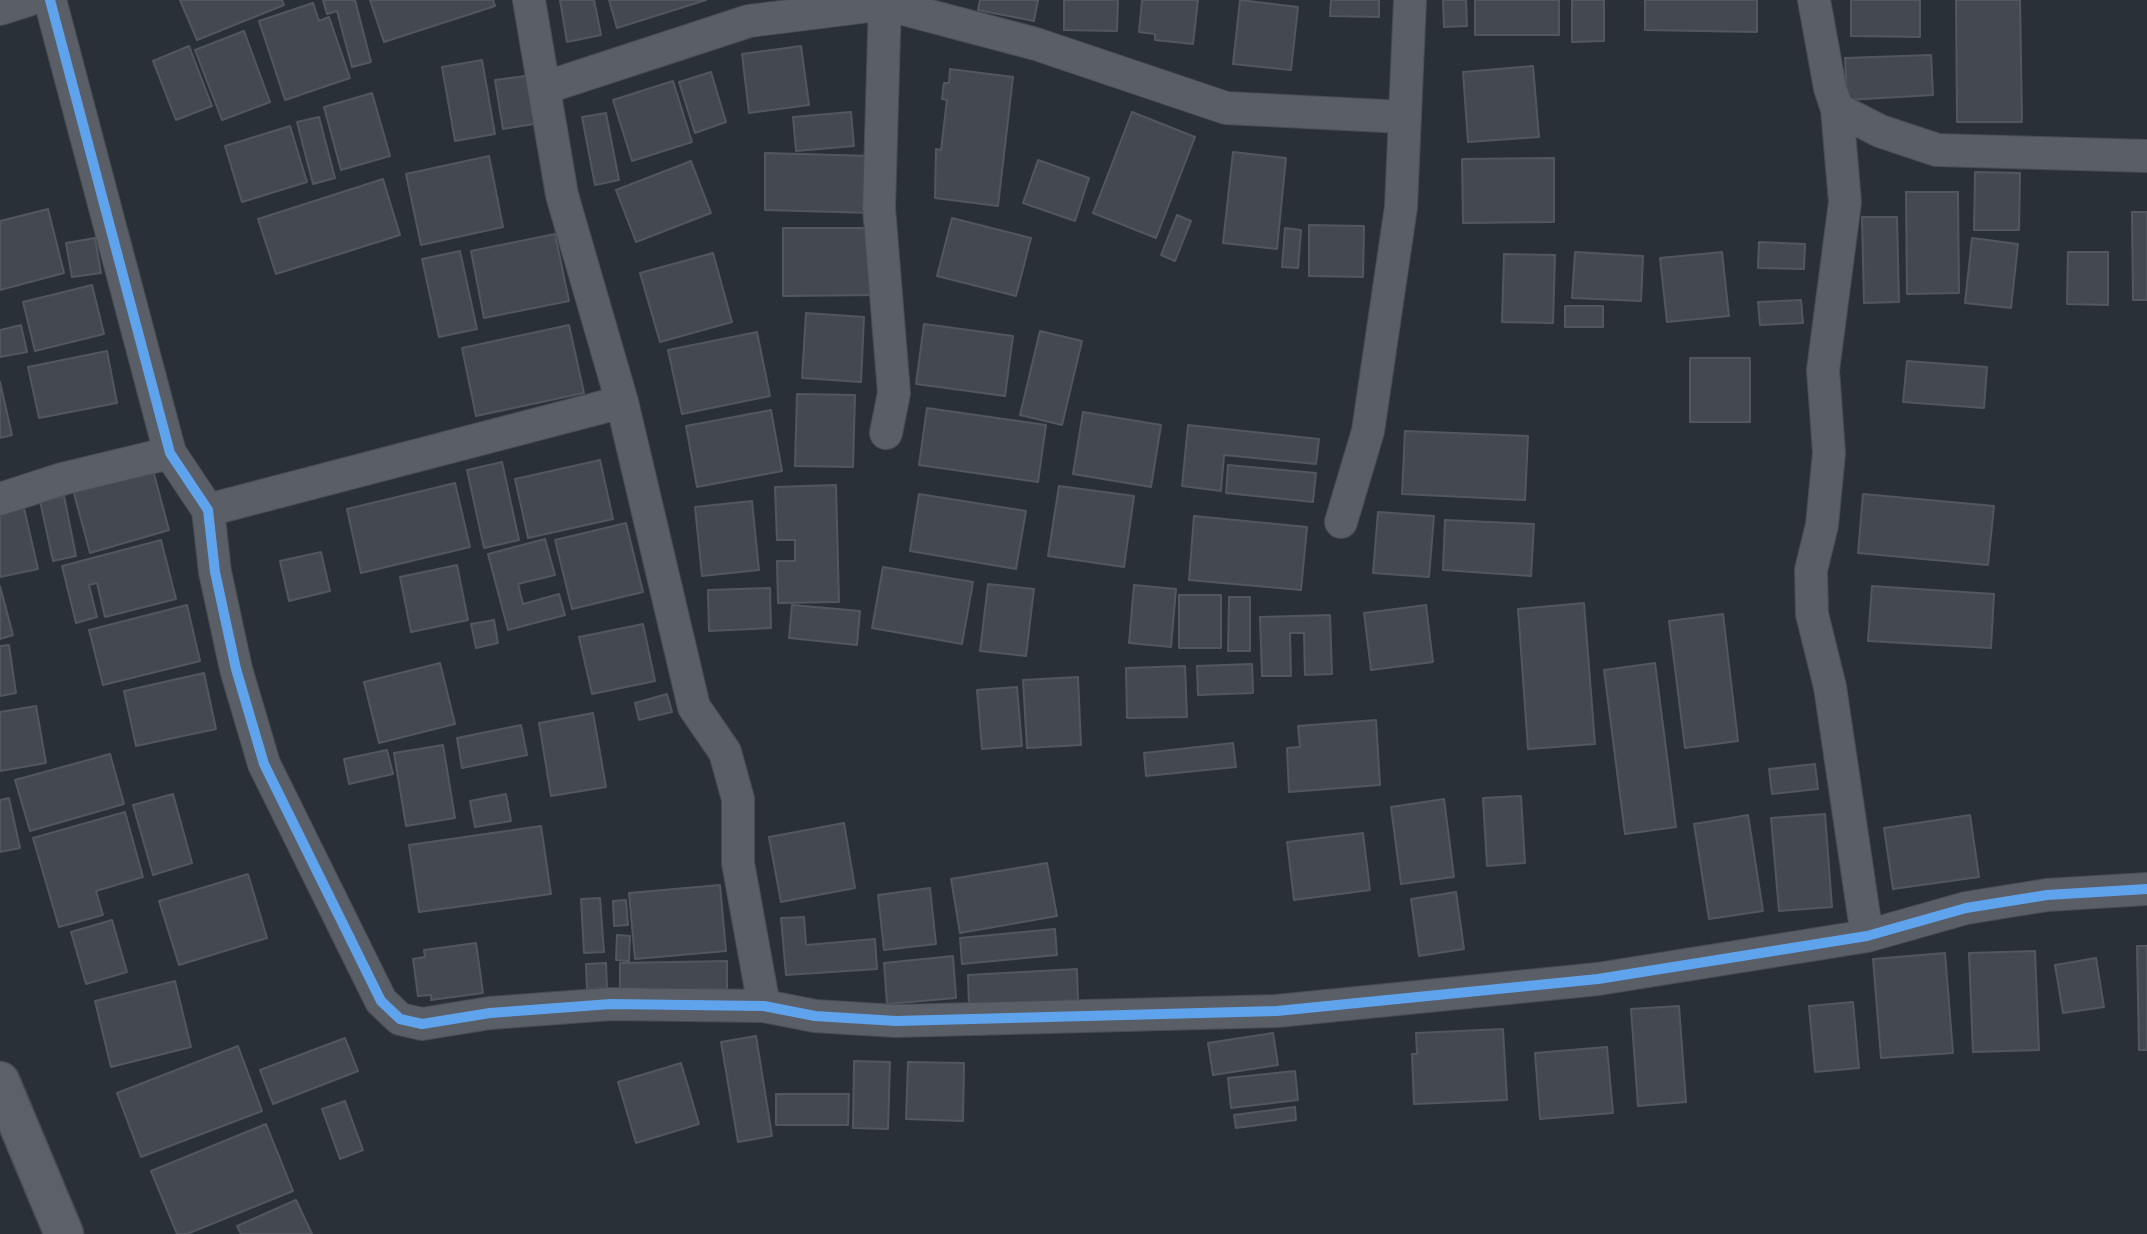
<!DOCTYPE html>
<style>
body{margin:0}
canvas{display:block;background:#2a3038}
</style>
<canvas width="2147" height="1234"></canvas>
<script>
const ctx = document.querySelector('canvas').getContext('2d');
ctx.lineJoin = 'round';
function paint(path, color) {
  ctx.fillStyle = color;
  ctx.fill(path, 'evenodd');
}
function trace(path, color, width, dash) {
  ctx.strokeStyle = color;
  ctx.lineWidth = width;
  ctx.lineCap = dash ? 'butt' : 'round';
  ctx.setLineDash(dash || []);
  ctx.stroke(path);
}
const building = new Path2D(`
 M 180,0 L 282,0 L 284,5 L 197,40 Z
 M 323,0 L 355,0 L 371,62 L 352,67 L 337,11 L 327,14 Z
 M 370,0 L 493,0 L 495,6 L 384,42 Z
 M 560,0 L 594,0 L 601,35 L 567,42 Z
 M 609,0 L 706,0 L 617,28 Z
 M 980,0 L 1038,0 L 1034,21 L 978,10 Z
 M 1064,0 L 1118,0 L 1117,31 L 1064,30 Z
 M 1142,0 L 1198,0 L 1193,44 L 1155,40 L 1155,34 L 1139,32 Z
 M 1240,0 L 1298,7 L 1291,70 L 1233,64 Z
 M 1331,0 L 1379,0 L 1379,17 L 1330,16 Z
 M 1443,0 L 1466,0 L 1467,26 L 1444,27 Z
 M 1475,0 L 1559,0 L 1559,35 L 1475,35 Z
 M 1572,0 L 1604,0 L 1604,41 L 1572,42 Z
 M 1645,0 L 1757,0 L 1757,32 L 1645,30 Z
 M 1851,0 L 1920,0 L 1920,37 L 1851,36 Z
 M 1956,0 L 2020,0 L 2022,122 L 1957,122 Z
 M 313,3 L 319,21 L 329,17 L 350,78 L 285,100 L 259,21 Z
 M 244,31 L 270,102 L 222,120 L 195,50 Z
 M 189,46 L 212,106 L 176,120 L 153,61 Z
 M 801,46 L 809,105 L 749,113 L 742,54 Z
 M 1931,55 L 1933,95 L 1847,100 L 1845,58 Z
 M 482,60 L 495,134 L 455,141 L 442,67 Z
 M 1533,66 L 1539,137 L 1468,142 L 1463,72 Z
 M 950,69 L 1013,77 L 998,206 L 935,198 L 936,149 L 941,150 L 947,100 L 942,99 L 944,83 L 949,83 Z
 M 711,72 L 726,122 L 695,133 L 679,82 Z
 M 533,75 L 540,123 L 503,129 L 495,80 Z
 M 673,81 L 692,142 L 632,161 L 613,100 Z
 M 372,93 L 390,156 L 341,170 L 324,107 Z
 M 851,112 L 854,146 L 796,151 L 793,117 Z
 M 1132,112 L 1195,137 L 1156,238 L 1093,213 Z
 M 606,113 L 619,180 L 595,185 L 582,117 Z
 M 319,117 L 335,178 L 313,184 L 297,122 Z
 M 290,126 L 307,182 L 242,202 L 225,146 Z
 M 1233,152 L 1286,158 L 1277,249 L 1223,243 Z
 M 765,153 L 873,156 L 872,213 L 765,210 Z
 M 489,156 L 503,227 L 421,245 L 406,174 Z
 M 1554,158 L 1554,222 L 1463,223 L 1462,159 Z
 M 1038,160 L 1089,178 L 1075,221 L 1023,203 Z
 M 691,161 L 711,213 L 636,242 L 616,190 Z
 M 1975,172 L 2020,173 L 2019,230 L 1974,230 Z
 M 383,179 L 400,235 L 276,274 L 258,219 Z
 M 1906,192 L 1958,192 L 1959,293 L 1907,294 Z
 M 48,209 L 64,273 L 0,290 L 0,221 Z
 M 2132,212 L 2147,212 L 2147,300 L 2133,300 Z
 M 1177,215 L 1191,221 L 1175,261 L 1161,255 Z
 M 1862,217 L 1897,217 L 1899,302 L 1864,303 Z
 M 952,218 L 1031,238 L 1016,296 L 937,276 Z
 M 1309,225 L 1364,226 L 1363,277 L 1309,276 Z
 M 783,228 L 878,228 L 878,295 L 783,296 Z
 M 1285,228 L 1301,230 L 1298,268 L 1282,267 Z
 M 555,234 L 569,301 L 484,318 L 471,251 Z
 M 95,238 L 101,273 L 72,277 L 66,243 Z
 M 1972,238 L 2018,244 L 2011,308 L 1965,303 Z
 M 1759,242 L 1805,244 L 1804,269 L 1758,268 Z
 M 460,251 L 477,329 L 439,337 L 422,259 Z
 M 1575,252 L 1643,256 L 1641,301 L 1572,298 Z
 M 1722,252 L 1729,316 L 1667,322 L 1660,258 Z
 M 2068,252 L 2108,252 L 2108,305 L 2067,304 Z
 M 713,253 L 732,322 L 660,342 L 640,273 Z
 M 1504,254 L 1555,255 L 1553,323 L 1502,322 Z
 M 92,285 L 104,334 L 35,351 L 23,302 Z
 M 1801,300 L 1803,323 L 1760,325 L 1758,302 Z
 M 1565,306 L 1603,306 L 1603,327 L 1565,327 Z
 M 806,313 L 864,317 L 861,382 L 802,378 Z
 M 924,324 L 1013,336 L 1005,396 L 916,384 Z
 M 21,325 L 27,352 L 0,357 L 0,330 Z
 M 569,325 L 584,393 L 476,416 L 462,348 Z
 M 1040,331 L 1082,341 L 1062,425 L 1020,415 Z
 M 757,332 L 770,396 L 682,414 L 668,350 Z
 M 107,351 L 117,403 L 39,418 L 28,367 Z
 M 1690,358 L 1750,358 L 1750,422 L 1690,422 Z
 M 1907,361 L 1987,367 L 1984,408 L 1903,402 Z
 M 0,382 L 12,435 L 0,438 Z
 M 797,394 L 855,395 L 853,467 L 795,466 Z
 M 927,408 L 1046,425 L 1038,482 L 919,465 Z
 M 771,410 L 782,471 L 697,487 L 686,426 Z
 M 1083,412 L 1161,425 L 1151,487 L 1073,474 Z
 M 1188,425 L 1319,439 L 1316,464 L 1224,455 L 1221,491 L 1182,486 Z
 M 1405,431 L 1528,436 L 1525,500 L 1402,494 Z
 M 600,460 L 613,519 L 528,538 L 515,479 Z
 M 502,462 L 519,540 L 484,548 L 467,470 Z
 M 151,463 L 169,530 L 90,553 L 72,486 Z
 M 1228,465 L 1316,473 L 1313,502 L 1226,493 Z
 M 455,483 L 470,547 L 361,573 L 347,509 Z
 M 836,485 L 839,602 L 778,603 L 777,561 L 795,561 L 795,540 L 777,540 L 775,487 Z
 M 1059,486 L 1134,496 L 1124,567 L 1048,556 Z
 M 919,494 L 1026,511 L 1016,569 L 910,551 Z
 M 1863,494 L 1994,506 L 1988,565 L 1858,553 Z
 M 64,496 L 76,556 L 53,561 L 40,501 Z
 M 752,501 L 759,570 L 702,576 L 695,507 Z
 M 24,508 L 38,569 L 0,577 L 0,513 Z
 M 1378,512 L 1434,516 L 1429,577 L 1373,573 Z
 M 1194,516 L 1307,527 L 1301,590 L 1189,580 Z
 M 1445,520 L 1534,524 L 1531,576 L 1443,570 Z
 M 626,523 L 643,592 L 572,609 L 555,540 Z
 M 545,539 L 555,575 L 518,584 L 523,604 L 559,594 L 565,615 L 508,630 L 488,554 Z
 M 161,540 L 176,599 L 105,617 L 97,583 L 89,585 L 97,617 L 76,623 L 62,566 Z
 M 321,552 L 330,591 L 289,601 L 280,561 Z
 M 457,565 L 468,620 L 411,632 L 400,577 Z
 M 883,567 L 973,582 L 962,644 L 872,628 Z
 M 988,584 L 1034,589 L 1026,656 L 980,651 Z
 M 1134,585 L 1176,589 L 1171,647 L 1129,643 Z
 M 0,586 L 13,635 L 0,639 Z
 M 1872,586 L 1994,594 L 1991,648 L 1868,641 Z
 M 770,588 L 771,628 L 709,631 L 708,590 Z
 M 1179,595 L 1221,595 L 1221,648 L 1179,648 Z
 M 1229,597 L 1250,597 L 1250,651 L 1228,651 Z
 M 1584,603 L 1595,744 L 1528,749 L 1518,609 Z
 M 187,605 L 200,661 L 103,685 L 89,630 Z
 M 792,605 L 860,611 L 857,645 L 789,638 Z
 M 1426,605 L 1433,662 L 1371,670 L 1364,613 Z
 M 1723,614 L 1738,741 L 1685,748 L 1669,621 Z
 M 1330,615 L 1332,674 L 1305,675 L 1304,633 L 1290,633 L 1291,676 L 1262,676 L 1260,617 Z
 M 494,620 L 498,643 L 476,648 L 471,624 Z
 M 643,624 L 655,681 L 592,694 L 579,637 Z
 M 9,645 L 16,693 L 0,696 L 0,646 Z
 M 440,663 L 455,724 L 379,743 L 364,682 Z
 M 1655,663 L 1676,827 L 1625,834 L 1604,670 Z
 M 1252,664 L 1253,693 L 1198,695 L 1197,666 Z
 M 1185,666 L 1187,717 L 1127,718 L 1126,668 Z
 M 204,673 L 216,729 L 136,746 L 124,691 Z
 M 1078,677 L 1081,745 L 1027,748 L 1023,680 Z
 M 1017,687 L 1022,746 L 982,749 L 977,690 Z
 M 667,694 L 672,712 L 639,720 L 635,703 Z
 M 36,706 L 46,763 L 0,771 L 0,712 Z
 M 593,713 L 606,787 L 551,796 L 539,723 Z
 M 1376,720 L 1380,785 L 1289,792 L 1287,748 L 1300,747 L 1298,726 Z
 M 521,725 L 527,755 L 462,768 L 457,738 Z
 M 1233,743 L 1236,767 L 1146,776 L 1144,753 Z
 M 443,745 L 455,818 L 406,826 L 394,753 Z
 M 387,750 L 393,774 L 349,784 L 344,759 Z
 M 110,754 L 124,804 L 30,831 L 15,780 Z
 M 1815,764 L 1818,789 L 1772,794 L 1769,769 Z
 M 173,794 L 192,863 L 153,875 L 133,805 Z
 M 506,794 L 511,821 L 475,827 L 470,801 Z
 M 1521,796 L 1525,863 L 1487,866 L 1483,798 Z
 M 9,798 L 20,848 L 0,852 L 0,800 Z
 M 1444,799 L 1454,877 L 1401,884 L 1391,807 Z
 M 125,812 L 143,877 L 96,891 L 103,915 L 59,927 L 33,838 Z
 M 1825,814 L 1832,907 L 1779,911 L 1771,818 Z
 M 1748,815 L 1763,911 L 1709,919 L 1694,824 Z
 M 1970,815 L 1979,877 L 1893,889 L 1884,828 Z
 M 844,823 L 855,888 L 781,902 L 769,837 Z
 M 541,826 L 551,894 L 419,912 L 409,845 Z
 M 1363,833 L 1370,890 L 1294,900 L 1287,842 Z
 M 1047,863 L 1057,916 L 960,933 L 951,879 Z
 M 248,874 L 267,938 L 179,965 L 159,901 Z
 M 720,885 L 726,951 L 635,959 L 629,893 Z
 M 930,888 L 936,944 L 884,950 L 878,895 Z
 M 1456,892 L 1464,949 L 1419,956 L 1411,899 Z
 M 600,898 L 604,952 L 584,953 L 581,899 Z
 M 626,900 L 628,925 L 614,926 L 613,901 Z
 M 804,917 L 806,945 L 875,939 L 877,969 L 786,975 L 781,918 Z
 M 112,920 L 127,972 L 86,984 L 71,932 Z
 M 1055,929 L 1057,955 L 962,964 L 960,938 Z
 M 617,935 L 630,936 L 629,961 L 616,960 Z
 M 476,943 L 483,993 L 431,1000 L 431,995 L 418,996 L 413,959 L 425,957 L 424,950 Z
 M 2137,946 L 2147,946 L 2147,1050 L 2139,1050 Z
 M 2035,951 L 2039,1050 L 1973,1052 L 1969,953 Z
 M 1945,953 L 1953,1053 L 1881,1058 L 1873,959 Z
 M 953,956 L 956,998 L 887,1004 L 884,963 Z
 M 2096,958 L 2104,1007 L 2063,1013 L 2055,965 Z
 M 727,961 L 727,989 L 620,990 L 620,963 Z
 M 606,963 L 607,988 L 587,989 L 586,964 Z
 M 1077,969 L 1078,1000 L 969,1006 L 968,975 Z
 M 175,981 L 191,1047 L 111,1067 L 95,1001 Z
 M 1853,1002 L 1859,1068 L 1815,1072 L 1809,1006 Z
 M 1679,1006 L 1686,1102 L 1638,1106 L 1631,1009 Z
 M 1503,1029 L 1507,1100 L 1414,1104 L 1412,1054 L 1417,1054 L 1416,1033 Z
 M 1273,1033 L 1278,1065 L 1213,1075 L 1208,1043 Z
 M 756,1036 L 772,1136 L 738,1142 L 721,1042 Z
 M 345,1038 L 358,1071 L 273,1104 L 260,1070 Z
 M 238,1046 L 262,1111 L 141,1157 L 117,1093 Z
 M 1607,1047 L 1613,1113 L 1540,1119 L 1535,1053 Z
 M 854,1061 L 890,1062 L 888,1129 L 853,1128 Z
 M 908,1062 L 964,1063 L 963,1121 L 906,1119 Z
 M 681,1063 L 699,1124 L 636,1143 L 618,1082 Z
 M 1295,1071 L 1298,1100 L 1231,1108 L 1228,1078 Z
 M 776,1094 L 849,1094 L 848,1125 L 776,1125 Z
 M 345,1101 L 363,1150 L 340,1159 L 322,1109 Z
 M 1295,1107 L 1296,1120 L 1236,1128 L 1234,1115 Z
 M 266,1124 L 293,1191 L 187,1234 L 177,1234 L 151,1171 Z
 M 296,1200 L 312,1234 L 241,1234 L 237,1226 Z`);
paint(building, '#444950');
trace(building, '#52575f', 2);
const street = new Path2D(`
 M 50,0 L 170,453 L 208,510 L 215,572 L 236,669 L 264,764 L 381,1001 L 400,1019 L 422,1024 L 490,1013 L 611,1004 L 764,1006 L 815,1016 L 896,1021 L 1277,1011 L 1598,979 L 1867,936 L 1966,908 L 2047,895 L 2147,889
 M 529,0 L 562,195 L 622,402 L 694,707 L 725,752 L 738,799 L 738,863 L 764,1006
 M 885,0 L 879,208 L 894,393 L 886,433
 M 1814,0 L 1830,88 L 1837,109 L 1845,202 L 1823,370 L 1829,453 L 1822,525 L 1811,570 L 1812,614 L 1830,687 L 1867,936
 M 0,9 L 28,0
 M 544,88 L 749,21 L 885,4 L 1036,44 L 1226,108 L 1403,117
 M 1837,109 L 1880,131 L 1937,150 L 2147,156
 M 0,499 L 62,479 L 170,453
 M 208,510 L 622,402
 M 1341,522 L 1368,431 L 1401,207 L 1410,0`);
const primary = new Path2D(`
 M 0,1081 L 64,1234`);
trace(street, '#484c53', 34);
trace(primary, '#484c55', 41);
trace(street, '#5a5e66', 32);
trace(primary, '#5c6168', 38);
trace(new Path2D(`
 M 50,0 L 170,453 L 208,510 L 215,572 L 236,669 L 264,764 L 381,1001 L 400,1019 L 422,1024 L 490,1013 L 611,1004 L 764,1006 L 815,1016 L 896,1021 L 1277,1011 L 1598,979 L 1867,936 L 1966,908 L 2047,895 L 2147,889`), '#60a3ed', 10);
</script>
